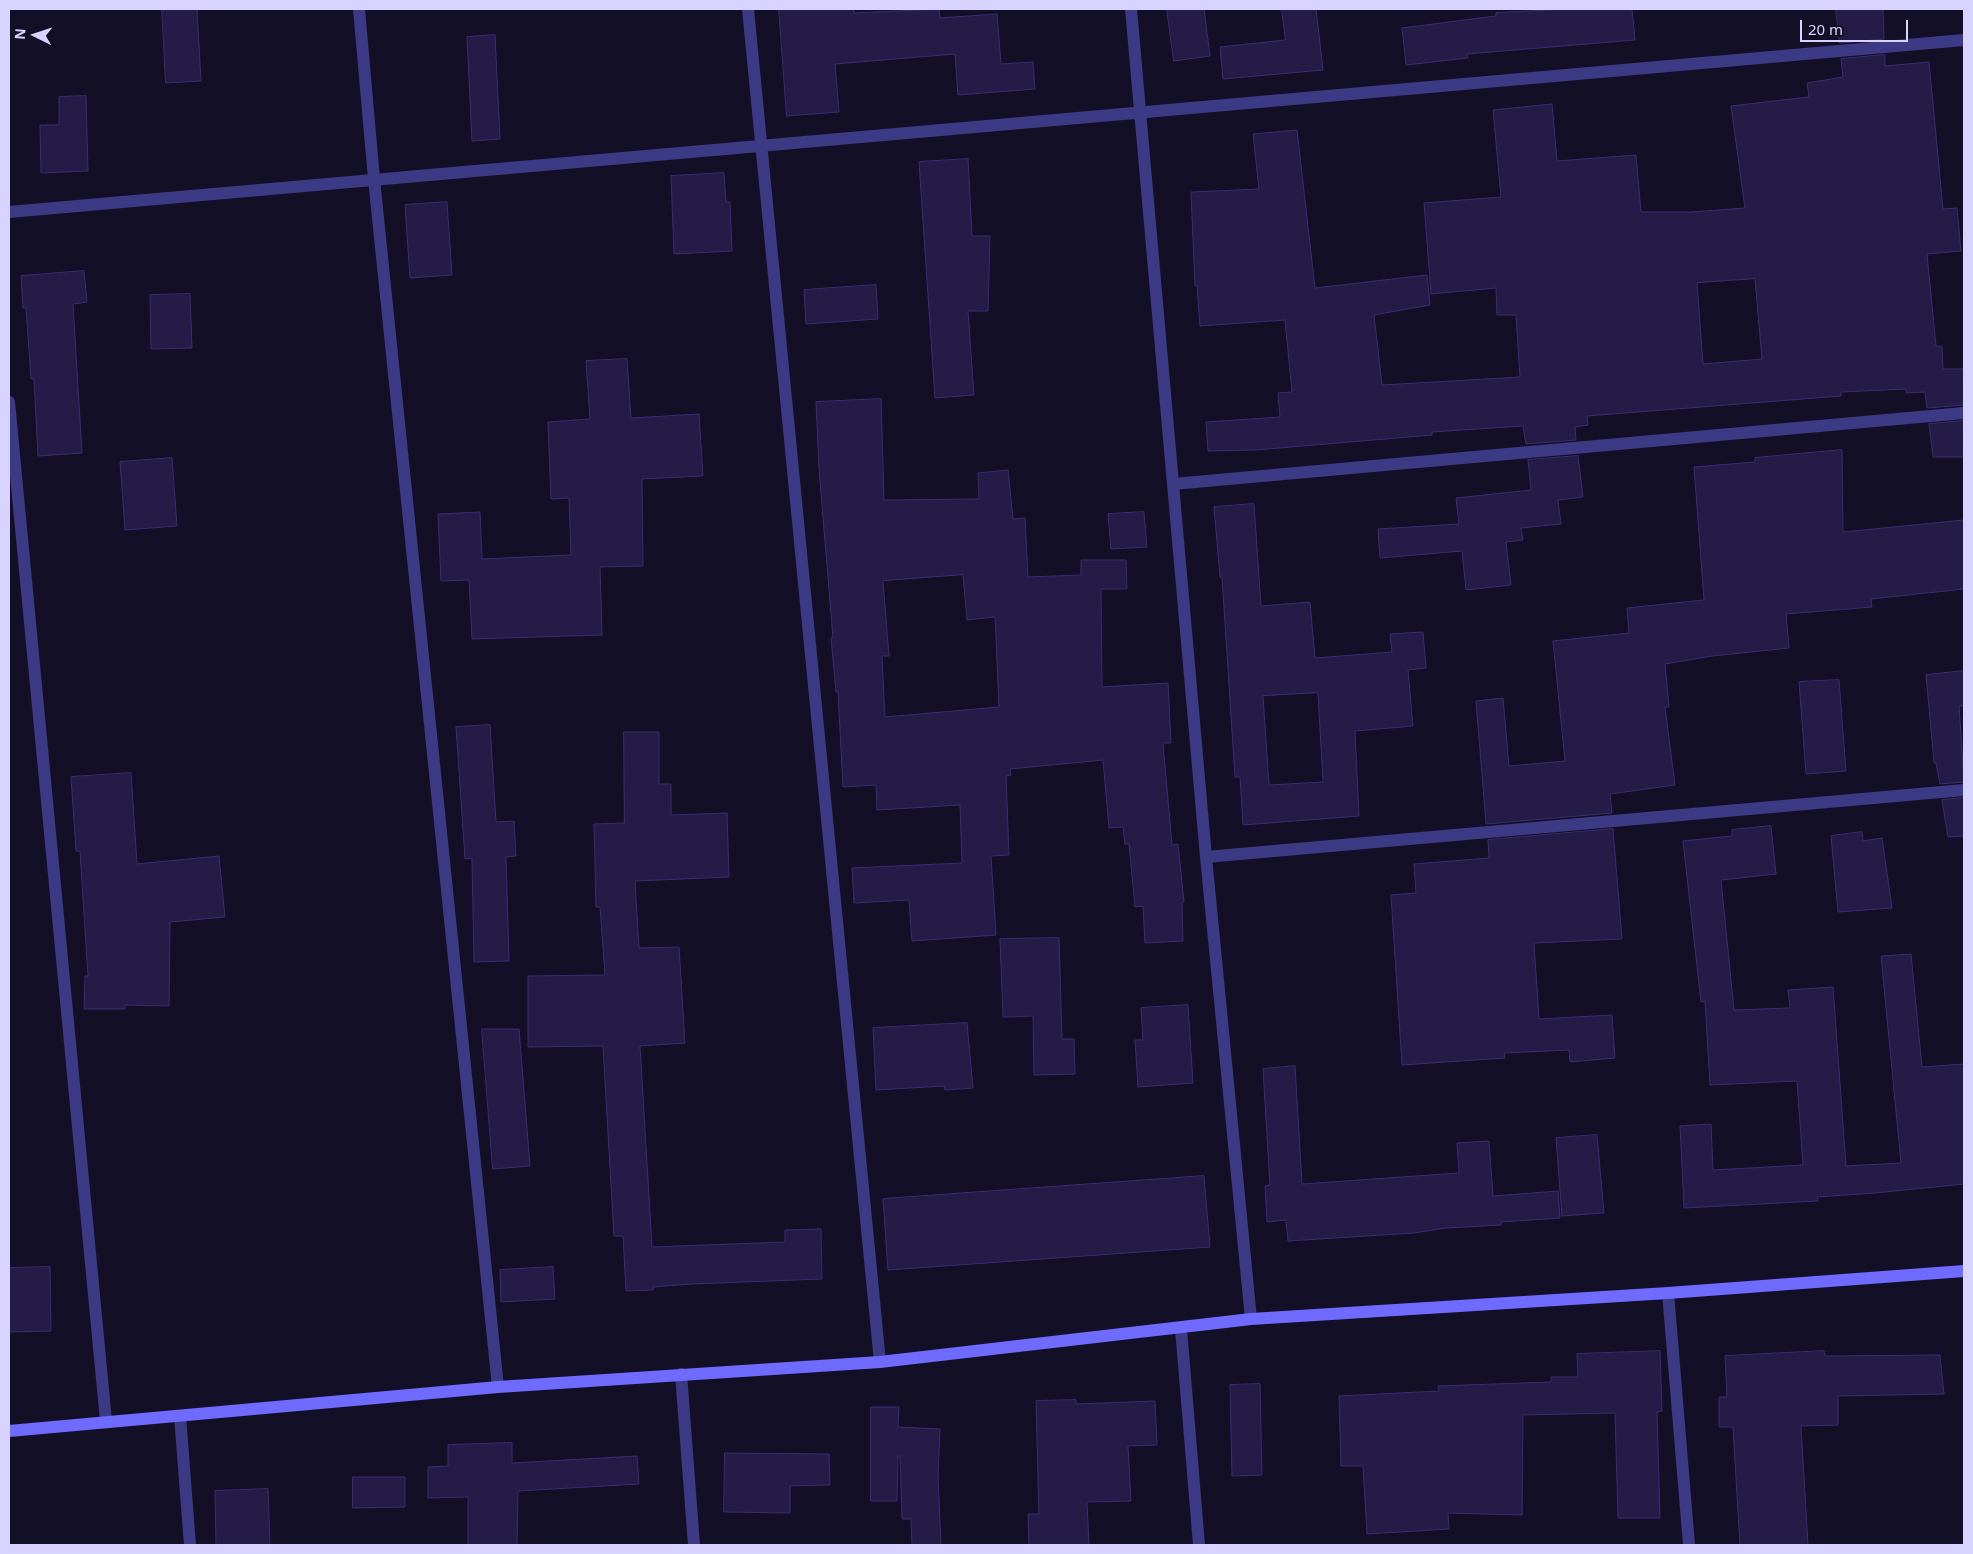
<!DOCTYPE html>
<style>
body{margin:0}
#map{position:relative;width:1973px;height:1554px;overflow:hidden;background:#130f26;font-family:"Noto Sans",sans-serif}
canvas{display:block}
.frame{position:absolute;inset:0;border:10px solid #d9d4ff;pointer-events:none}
.north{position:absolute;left:10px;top:10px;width:50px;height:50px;-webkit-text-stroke:4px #130f26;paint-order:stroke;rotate:274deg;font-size:14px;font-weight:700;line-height:20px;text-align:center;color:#d9d4ff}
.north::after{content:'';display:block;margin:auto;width:18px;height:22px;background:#d9d4ff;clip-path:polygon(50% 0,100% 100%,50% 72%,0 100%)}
.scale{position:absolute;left:1800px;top:20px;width:108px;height:22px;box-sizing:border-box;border:2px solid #d9d4ff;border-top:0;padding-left:6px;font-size:15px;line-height:18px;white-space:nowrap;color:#d9d4ff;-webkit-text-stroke:4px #130f26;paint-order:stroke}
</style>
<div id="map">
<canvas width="1973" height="1554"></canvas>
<div class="frame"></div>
<div class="north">N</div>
<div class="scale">20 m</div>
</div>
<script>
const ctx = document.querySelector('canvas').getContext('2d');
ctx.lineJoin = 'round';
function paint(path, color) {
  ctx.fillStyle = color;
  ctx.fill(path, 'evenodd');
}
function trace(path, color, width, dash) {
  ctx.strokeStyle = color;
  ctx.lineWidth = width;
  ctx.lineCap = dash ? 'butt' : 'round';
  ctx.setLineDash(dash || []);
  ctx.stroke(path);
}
const building = new Path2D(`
 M 162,9 L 197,9 L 201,81 L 166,83 Z
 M 779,9 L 854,9 L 854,13 L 939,9 L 940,18 L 997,14 L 1001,64 L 1033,62 L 1035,89 L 958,95 L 955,54 L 835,64 L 839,112 L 787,116 Z
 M 1167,9 L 1204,9 L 1210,56 L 1174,61 Z
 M 1282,9 L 1316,9 L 1323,70 L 1223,79 L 1220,47 L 1285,40 Z
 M 1569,9 L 1632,9 L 1635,40 L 1467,54 L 1468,58 L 1406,65 L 1402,28 L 1496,16 L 1496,13 Z
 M 1836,9 L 1883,9 L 1884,39 L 1840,43 Z
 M 495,35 L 500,139 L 472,141 L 467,37 Z
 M 1885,55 L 1885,66 L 1929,62 L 1943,209 L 1957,208 L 1961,251 L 1927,254 L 1936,346 L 1942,346 L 1943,369 L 1964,369 L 1964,405 L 1927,408 L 1925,392 L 1906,393 L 1906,389 L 1841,392 L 1841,396 L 1587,416 L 1588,425 L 1575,427 L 1576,440 L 1526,444 L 1523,426 L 1432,432 L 1432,435 L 1256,450 L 1208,451 L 1206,422 L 1280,417 L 1278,393 L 1292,392 L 1285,320 L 1200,326 L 1197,285 L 1195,286 L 1191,192 L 1259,189 L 1253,134 L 1297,130 L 1315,288 L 1427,275 L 1430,305 L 1374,315 L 1382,385 L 1520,377 L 1516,315 L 1497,315 L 1496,288 L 1431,294 L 1424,203 L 1501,197 L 1493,110 L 1552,104 L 1557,161 L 1636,155 L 1641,212 L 1691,212 L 1745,208 L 1731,106 L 1809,97 L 1807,83 L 1843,77 L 1841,59 ZM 1755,279 L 1762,359 L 1703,364 L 1697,283 Z
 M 86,96 L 88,171 L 41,173 L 40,125 L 59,125 L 59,97 Z
 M 968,159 L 972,236 L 990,236 L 988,311 L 968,311 L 974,395 L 935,398 L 919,162 Z
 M 724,173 L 726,202 L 730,202 L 732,251 L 674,254 L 671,176 Z
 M 447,202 L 452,275 L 410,278 L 405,205 Z
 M 84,271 L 87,302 L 73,304 L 82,453 L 38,456 L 34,379 L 31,379 L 26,308 L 23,308 L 21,276 Z
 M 876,285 L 878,319 L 806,324 L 804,290 Z
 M 190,294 L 192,348 L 151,349 L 150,295 Z
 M 627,359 L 631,418 L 699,414 L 703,476 L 642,479 L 643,566 L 600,567 L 602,635 L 472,639 L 469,580 L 441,581 L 438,514 L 480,512 L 482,559 L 571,555 L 569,498 L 551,499 L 548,422 L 590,419 L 586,361 Z
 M 881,399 L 884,500 L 979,499 L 978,473 L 1008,470 L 1013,519 L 1025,518 L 1028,577 L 1081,575 L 1081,560 L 1126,560 L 1127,589 L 1101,589 L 1102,687 L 1168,683 L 1171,743 L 1163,743 L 1172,845 L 1178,844 L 1184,902 L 1182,903 L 1183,941 L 1145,943 L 1143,906 L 1135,907 L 1129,844 L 1125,844 L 1123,827 L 1109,828 L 1103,760 L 1010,769 L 1011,775 L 1006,776 L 1009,855 L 991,856 L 996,935 L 912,941 L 909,900 L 854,903 L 852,868 L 962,863 L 960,805 L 877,810 L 876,785 L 843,787 L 838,692 L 836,692 L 831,638 L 833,638 L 819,469 L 816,402 ZM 963,575 L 967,620 L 995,617 L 999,707 L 885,717 L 882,656 L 889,656 L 883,581 Z
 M 1964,421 L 1964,457 L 1933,457 L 1929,424 Z
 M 1842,450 L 1843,532 L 1964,520 L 1964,589 L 1871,599 L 1872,607 L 1786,614 L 1789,648 L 1712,656 L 1665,664 L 1669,707 L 1665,707 L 1675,785 L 1610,794 L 1612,813 L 1486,824 L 1476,701 L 1503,698 L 1509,766 L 1565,761 L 1553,641 L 1629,633 L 1627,608 L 1704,600 L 1694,467 L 1755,462 L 1755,458 Z
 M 1578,456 L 1583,497 L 1558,500 L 1561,524 L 1521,528 L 1523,540 L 1506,542 L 1511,585 L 1466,590 L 1462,551 L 1380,558 L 1378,529 L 1459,524 L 1456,498 L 1531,490 L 1528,460 Z
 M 172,458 L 177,526 L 125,530 L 120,462 Z
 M 1254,504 L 1261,606 L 1310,602 L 1315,658 L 1392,652 L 1390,634 L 1423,632 L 1426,668 L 1408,670 L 1413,726 L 1355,731 L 1359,816 L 1243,825 L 1240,777 L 1235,777 L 1222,577 L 1220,577 L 1214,507 ZM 1318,693 L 1323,782 L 1269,785 L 1263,696 Z
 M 1144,512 L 1147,547 L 1111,549 L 1108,514 Z
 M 1964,671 L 1964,706 L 1959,706 L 1964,782 L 1940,784 L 1936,763 L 1934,763 L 1926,675 Z
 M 1839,680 L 1846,771 L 1806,774 L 1799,682 Z
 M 490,725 L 496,822 L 514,821 L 516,856 L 506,857 L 509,961 L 474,962 L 472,858 L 465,859 L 456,727 Z
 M 624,732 L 659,732 L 659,784 L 671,784 L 671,815 L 727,813 L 729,877 L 635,881 L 639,948 L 679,947 L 685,1043 L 640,1046 L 652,1247 L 785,1242 L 785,1230 L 821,1229 L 822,1279 L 692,1284 L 653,1287 L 653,1290 L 626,1291 L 623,1236 L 614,1236 L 603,1046 L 528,1047 L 528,976 L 605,975 L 600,907 L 596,907 L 594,824 L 624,823 Z
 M 131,773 L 137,864 L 219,856 L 225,917 L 170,922 L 169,1006 L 125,1005 L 125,1009 L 84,1009 L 85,976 L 88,976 L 80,851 L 76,851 L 71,777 Z
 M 1964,798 L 1964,836 L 1948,837 L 1942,800 Z
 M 1771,826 L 1776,874 L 1721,880 L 1734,1010 L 1790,1008 L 1788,990 L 1833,987 L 1846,1166 L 1901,1163 L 1881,956 L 1911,954 L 1922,1067 L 1964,1064 L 1964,1184 L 1875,1193 L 1817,1197 L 1818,1201 L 1684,1208 L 1680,1126 L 1711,1124 L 1713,1170 L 1803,1165 L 1797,1081 L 1710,1085 L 1705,1001 L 1701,1002 L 1683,841 L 1732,836 L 1732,830 Z
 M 1613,829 L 1622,939 L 1534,943 L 1539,1019 L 1612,1015 L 1615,1058 L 1570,1062 L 1569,1050 L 1504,1053 L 1505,1058 L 1402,1065 L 1391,895 L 1416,893 L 1414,864 L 1489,858 L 1488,840 Z
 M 1862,832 L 1863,841 L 1882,838 L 1892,908 L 1838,912 L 1831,836 Z
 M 1059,938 L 1062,1039 L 1074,1039 L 1075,1074 L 1034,1075 L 1033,1016 L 1003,1017 L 1000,939 Z
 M 1188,1005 L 1193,1083 L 1138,1087 L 1135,1040 L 1143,1040 L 1141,1008 Z
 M 967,1023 L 973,1088 L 945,1090 L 944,1086 L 876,1090 L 873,1028 Z
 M 482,1029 L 519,1029 L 530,1166 L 493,1169 Z
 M 1295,1066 L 1302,1184 L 1459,1173 L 1457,1143 L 1489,1141 L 1493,1196 L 1558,1191 L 1560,1218 L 1501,1222 L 1501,1225 L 1446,1228 L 1414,1233 L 1288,1241 L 1286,1220 L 1267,1222 L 1265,1186 L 1270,1185 L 1263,1069 Z
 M 1597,1135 L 1604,1213 L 1562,1216 L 1556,1138 Z
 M 1204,1176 L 1210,1247 L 888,1270 L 883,1199 Z
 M 50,1267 L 51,1331 L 9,1332 L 9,1268 Z
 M 553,1267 L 555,1299 L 501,1302 L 500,1270 Z
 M 1660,1351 L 1662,1411 L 1657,1412 L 1660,1518 L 1618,1518 L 1615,1413 L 1523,1415 L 1522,1515 L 1448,1513 L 1449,1529 L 1367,1534 L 1363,1466 L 1341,1466 L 1339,1396 L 1439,1391 L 1438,1386 L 1551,1382 L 1551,1377 L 1578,1377 L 1577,1354 Z
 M 1824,1351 L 1825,1356 L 1940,1355 L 1944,1394 L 1838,1396 L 1838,1425 L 1801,1426 L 1808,1545 L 1740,1545 L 1733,1427 L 1719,1427 L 1719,1397 L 1727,1397 L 1725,1356 Z
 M 1260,1384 L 1262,1475 L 1232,1476 L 1230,1385 Z
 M 1076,1400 L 1076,1404 L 1155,1401 L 1157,1445 L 1128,1446 L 1131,1501 L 1087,1502 L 1089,1545 L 1029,1545 L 1028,1514 L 1039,1514 L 1036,1401 Z
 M 871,1407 L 899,1407 L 898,1427 L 940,1429 L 938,1476 L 941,1545 L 912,1545 L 911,1519 L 902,1519 L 900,1456 L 898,1456 L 897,1501 L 871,1501 Z
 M 512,1443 L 512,1463 L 637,1456 L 639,1484 L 518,1491 L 517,1545 L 468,1545 L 468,1497 L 428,1498 L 428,1467 L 448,1466 L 448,1445 Z
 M 725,1453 L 829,1454 L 830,1485 L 790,1486 L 790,1513 L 724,1512 Z
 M 353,1477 L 405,1477 L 405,1507 L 353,1508 Z
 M 268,1489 L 270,1545 L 216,1545 L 215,1491 Z`);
paint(building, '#241b47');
trace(building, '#3b2d73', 1);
trace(new Path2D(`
 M 359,9 L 374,179 L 498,1387
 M 748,9 L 880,1362
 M 1131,9 L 1206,857 L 1251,1319
 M 9,212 L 1964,40
 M 9,402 L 106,1421
 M 1173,484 L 1964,413
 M 1206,857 L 1964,790
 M 1668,1293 L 1689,1545
 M 1181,1329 L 1199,1545
 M 681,1374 L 694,1545
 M 180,1416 L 190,1545`), '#3d3a85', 12);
trace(new Path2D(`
 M 9,1431 L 498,1387 L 880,1362 L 1251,1319 L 1668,1293 L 1964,1271`), '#6f6bff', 12);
</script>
